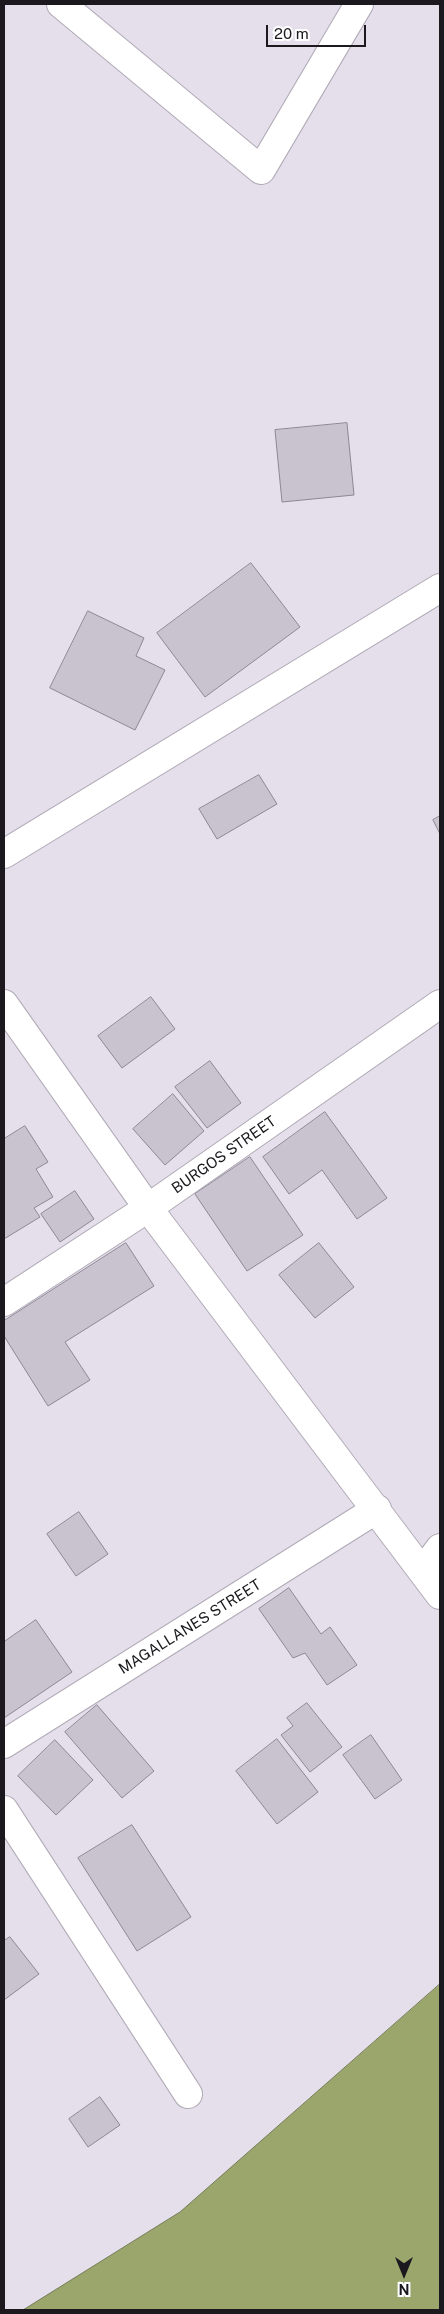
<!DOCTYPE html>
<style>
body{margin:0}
#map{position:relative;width:444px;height:2314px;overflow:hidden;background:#e5deeb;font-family:"Public Sans",sans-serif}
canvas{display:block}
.frame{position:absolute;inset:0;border:5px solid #1b191d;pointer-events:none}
.north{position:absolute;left:379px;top:2249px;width:50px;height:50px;-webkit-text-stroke:4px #fff;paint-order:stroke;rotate:180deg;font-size:14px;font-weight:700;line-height:20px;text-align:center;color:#1b191d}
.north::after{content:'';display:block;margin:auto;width:18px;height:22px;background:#1b191d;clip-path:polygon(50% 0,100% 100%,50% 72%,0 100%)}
.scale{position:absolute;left:266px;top:25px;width:100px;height:22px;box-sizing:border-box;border:2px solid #1b191d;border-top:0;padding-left:6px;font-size:15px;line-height:18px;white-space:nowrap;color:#1b191d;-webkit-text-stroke:4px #fff;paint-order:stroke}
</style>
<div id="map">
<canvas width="444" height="2314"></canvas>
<div class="frame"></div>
<div class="north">N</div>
<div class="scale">20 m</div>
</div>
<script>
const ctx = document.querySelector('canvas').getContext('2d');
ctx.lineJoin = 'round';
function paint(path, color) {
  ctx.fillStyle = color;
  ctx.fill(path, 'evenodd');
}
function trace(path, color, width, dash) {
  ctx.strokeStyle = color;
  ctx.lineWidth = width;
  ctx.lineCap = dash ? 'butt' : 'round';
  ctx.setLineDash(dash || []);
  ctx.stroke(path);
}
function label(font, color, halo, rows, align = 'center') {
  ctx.font = font + ' "Public Sans",sans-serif';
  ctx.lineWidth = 4;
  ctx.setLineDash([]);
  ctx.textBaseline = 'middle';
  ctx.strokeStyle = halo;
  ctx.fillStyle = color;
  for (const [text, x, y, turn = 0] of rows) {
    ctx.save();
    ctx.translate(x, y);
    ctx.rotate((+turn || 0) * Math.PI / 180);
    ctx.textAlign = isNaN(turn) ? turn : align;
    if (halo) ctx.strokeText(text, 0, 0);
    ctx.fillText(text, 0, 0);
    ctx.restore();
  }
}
const water = new Path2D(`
 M 440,1984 L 440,2310 L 23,2310 L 180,2212 Z`);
paint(water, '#9aa66c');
trace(water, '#747c54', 1);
const building = new Path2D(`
 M 347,423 L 354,495 L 282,502 L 275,430 Z
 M 251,563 L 300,627 L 205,697 L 157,633 Z
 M 88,611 L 144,638 L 136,656 L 165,670 L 135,730 L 50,688 Z
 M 259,775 L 277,804 L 217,839 L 199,809 Z
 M 440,816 L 440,834 L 433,820 Z
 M 151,997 L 175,1029 L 122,1068 L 98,1036 Z
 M 210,1061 L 241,1103 L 207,1128 L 175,1087 Z
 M 173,1094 L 204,1131 L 165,1165 L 133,1129 Z
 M 325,1112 L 387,1198 L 357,1219 L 322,1170 L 289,1194 L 263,1157 Z
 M 25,1126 L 48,1162 L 36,1169 L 53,1197 L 34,1208 L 40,1217 L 4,1239 L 4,1139 Z
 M 250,1157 L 303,1235 L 247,1271 L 195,1194 Z
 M 75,1191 L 94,1219 L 60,1242 L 41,1214 Z
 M 126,1243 L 154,1286 L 65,1342 L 90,1380 L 48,1406 L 4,1336 L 4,1321 Z
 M 319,1243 L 354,1287 L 315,1318 L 279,1275 Z
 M 79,1512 L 108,1554 L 76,1576 L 47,1534 Z
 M 289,1588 L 321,1634 L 330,1627 L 357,1665 L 327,1685 L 305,1653 L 293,1658 L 259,1609 Z
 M 36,1620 L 72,1672 L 4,1718 L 4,1642 Z
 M 307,1703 L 342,1747 L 310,1772 L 281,1735 L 293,1726 L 287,1718 Z
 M 97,1705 L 154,1771 L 122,1798 L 65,1732 Z
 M 371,1735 L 402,1780 L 375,1799 L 343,1755 Z
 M 277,1739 L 318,1792 L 277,1824 L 236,1771 Z
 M 55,1740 L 93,1780 L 56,1815 L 18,1776 Z
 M 132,1825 L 191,1917 L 137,1951 L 78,1858 Z
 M 10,1937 L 39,1974 L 4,2000 L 4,1941 Z
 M 100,2097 L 120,2125 L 88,2147 L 69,2119 Z`);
paint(building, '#c9c3d0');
trace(building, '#8d8793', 1);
const minor = new Path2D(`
 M 61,4 L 261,170 L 359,4
 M 4,854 L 440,588
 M 4,1004 L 148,1208 L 440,1595
 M 4,1302 L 148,1208 L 440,1004
 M 423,1571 L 440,1548
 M 4,1744 L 377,1509
 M 4,1810 L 188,2094`);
trace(minor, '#b0aab6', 30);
trace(minor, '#fff', 28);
label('15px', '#1b191d', '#fff', [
 ["BURGOS STREET",224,1155,-35],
 ["MAGALLANES STREET",190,1627,-32]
]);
</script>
